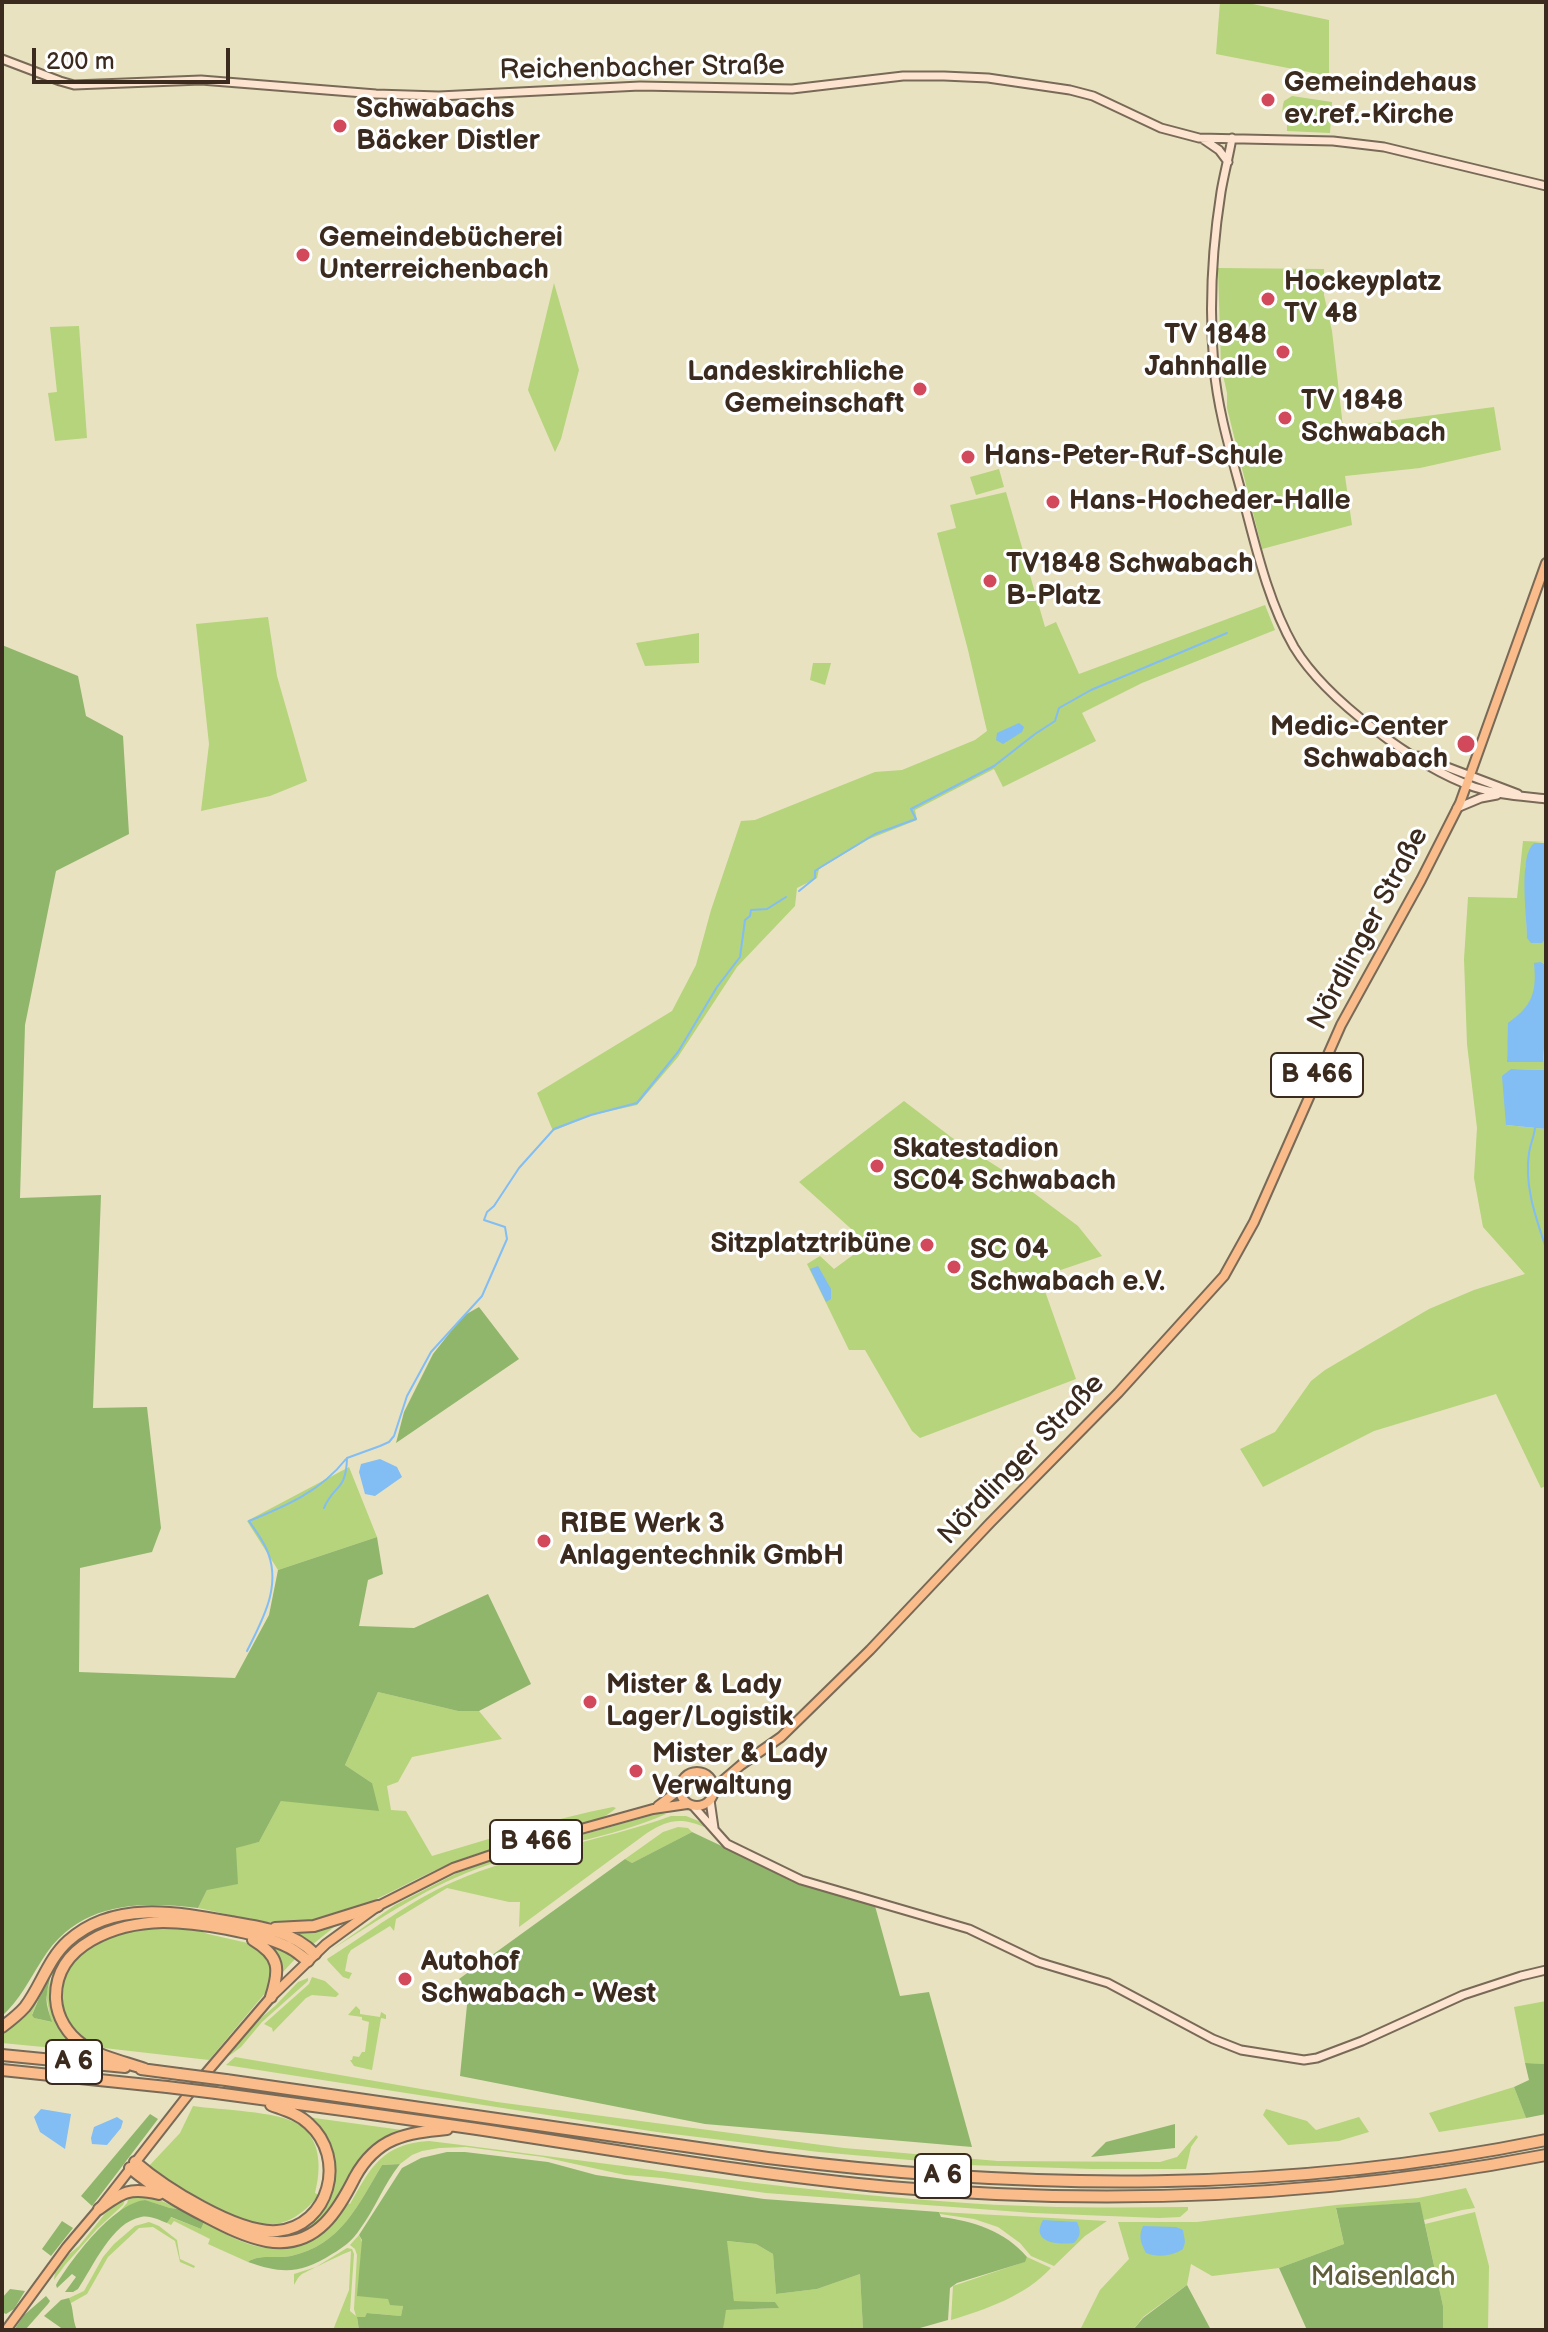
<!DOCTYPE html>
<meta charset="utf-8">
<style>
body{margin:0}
#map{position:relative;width:1548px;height:2332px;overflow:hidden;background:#e8e2c1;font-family:"Balsamiq Sans",sans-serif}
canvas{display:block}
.frame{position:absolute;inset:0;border:4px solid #3b2a1e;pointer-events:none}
.scale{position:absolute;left:32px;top:48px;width:198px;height:36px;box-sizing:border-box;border:4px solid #3b2a1e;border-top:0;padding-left:10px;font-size:24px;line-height:28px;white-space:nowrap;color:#3b2a1e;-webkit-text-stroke:6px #fff;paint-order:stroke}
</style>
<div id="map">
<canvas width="1548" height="2332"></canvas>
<div class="frame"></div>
<div class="scale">200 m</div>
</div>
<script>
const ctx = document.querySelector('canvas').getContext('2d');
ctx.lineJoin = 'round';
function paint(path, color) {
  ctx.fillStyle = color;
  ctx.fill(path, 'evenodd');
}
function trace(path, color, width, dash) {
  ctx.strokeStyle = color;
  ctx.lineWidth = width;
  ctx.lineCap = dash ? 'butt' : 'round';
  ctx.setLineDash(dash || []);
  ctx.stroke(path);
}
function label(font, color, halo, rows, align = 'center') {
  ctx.font = font + ' "Balsamiq Sans",sans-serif';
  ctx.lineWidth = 6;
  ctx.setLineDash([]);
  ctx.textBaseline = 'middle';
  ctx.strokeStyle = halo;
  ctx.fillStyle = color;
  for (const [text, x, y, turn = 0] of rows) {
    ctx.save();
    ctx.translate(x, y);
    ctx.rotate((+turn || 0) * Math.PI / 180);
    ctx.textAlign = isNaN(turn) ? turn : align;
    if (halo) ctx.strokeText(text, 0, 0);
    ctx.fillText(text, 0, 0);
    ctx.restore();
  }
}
paint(new Path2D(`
 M 1220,2 L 1243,2 L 1329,20 L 1329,76 L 1216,54 Z
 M 1292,96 L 1332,102 L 1330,133 L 1287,131 L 1287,119 C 1281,113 1282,109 1284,101 Z
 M 1218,268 L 1324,269 L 1324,295 L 1332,331 L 1343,427 L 1494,407 L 1501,450 L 1420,468 L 1345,476 L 1352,525 L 1262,549 L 1227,408 L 1227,393 L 1221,366 Z
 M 554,283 L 579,370 L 561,439 L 555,452 L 528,390 Z
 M 79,326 L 87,438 L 55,441 L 48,393 L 57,392 L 50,327 Z
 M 999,469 L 1004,487 L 976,495 L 970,477 Z
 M 1006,492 L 1045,627 L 1056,622 L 1079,674 L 1265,605 L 1275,630 L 1142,683 L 1082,713 L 1096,741 L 1003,787 L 994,769 L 915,810 L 917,820 L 869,839 L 819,869 L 817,878 L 797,888 L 795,906 L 737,967 L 678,1057 L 637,1105 L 592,1115 L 553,1131 L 537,1093 L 672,1011 L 696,965 L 711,910 L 741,821 L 755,820 L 875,772 L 902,770 L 975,740 L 987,731 L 968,650 L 937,533 L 956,528 L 950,505 Z
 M 268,617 L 277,676 L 307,781 L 270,796 L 201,811 L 209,744 L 196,624 Z
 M 699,633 L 699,663 L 645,666 L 636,643 Z
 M 813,663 L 831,663 L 825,685 L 810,680 Z
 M 1523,841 L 1546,842 L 1534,843 L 1525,867 L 1527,938 L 1546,939 L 1546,938 L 1546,965 L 1541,962 C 1535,974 1537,982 1534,994 C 1530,1007 1519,1015 1509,1024 L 1507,1061 L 1543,1062 L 1546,1020 L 1546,1070 L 1511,1069 L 1506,1125 L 1546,1129 L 1546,1486 L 1541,1488 L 1496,1394 L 1374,1431 L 1263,1487 L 1240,1449 L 1275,1432 L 1311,1381 L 1325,1370 L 1429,1309 L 1474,1290 L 1525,1274 L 1483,1227 L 1474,1178 L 1477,1128 L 1467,1044 L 1464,959 L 1468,897 L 1517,898 Z
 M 904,1101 L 951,1137 L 1007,1173 L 1078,1226 L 1102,1256 L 1040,1277 L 1076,1379 L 920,1438 L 912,1431 L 865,1350 L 849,1350 L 807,1264 L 820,1256 L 834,1269 L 868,1244 L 799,1182 Z
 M 349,1467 L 377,1537 L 278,1570 L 247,1521 Z
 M 378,1692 L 458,1711 L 479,1711 L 502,1739 L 412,1757 L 398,1782 L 387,1786 L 391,1810 L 406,1811 L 432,1856 C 492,1838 552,1819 613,1807 L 616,1808 C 594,1830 511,1844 477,1854 C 419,1871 368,1913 307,1922 C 272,1928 233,1915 198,1908 L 207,1890 L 236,1847 L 259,1842 L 281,1801 L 372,1783 L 345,1765 Z
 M 660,1813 L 666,1814 C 610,1839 546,1846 488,1865 C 431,1884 381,1918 331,1950 L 395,1905 L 459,1872 L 489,1861 Z
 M 671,1816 L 686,1816 L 706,1824 L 704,1827 C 680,1817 668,1820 647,1833 L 519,1927 L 520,1902 L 509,1902 L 447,1888 L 396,1919 L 394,1931 L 390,1926 L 351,1950 L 348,1955 L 345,1971 L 352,1973 L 349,1979 L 343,1977 L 328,1961 L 327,1959 C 367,1934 411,1900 453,1882 C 523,1851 600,1842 671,1816 Z
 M 678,1827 L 688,1828 L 692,1832 L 632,1863 L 625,1859 L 663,1832 Z
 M 141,1913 C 187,1912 263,1923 302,1947 L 300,1948 C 287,1942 275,1936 261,1932 C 204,1917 90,1902 58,1966 C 45,1991 52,2020 71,2040 C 75,2044 81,2047 85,2051 L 2,2043 L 2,2035 C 19,2021 29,2005 39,1985 C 65,1939 87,1920 141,1913 ZM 50,1972 L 52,1976 L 46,1994 L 51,2022 L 34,2018 L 32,2014 Z
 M 339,1923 L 312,1945 L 289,1931 Z
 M 168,1926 L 192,1928 L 208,1934 L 252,1944 L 266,1954 L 273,1969 L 266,1992 L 209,2060 L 104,2048 C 67,2034 42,1997 71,1961 C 77,1952 92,1945 101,1939 C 120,1928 147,1927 168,1926 Z
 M 274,1946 L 297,1957 L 281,1974 L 271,1948 Z
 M 312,1977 L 325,1981 L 339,1994 L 336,1997 L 312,1995 L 306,1998 L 273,2032 L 272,2028 L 264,2024 L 309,1984 Z
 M 308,1978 L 308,1981 L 262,2022 L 241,2047 L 229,2056 L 256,2022 L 275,2006 L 298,1982 Z
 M 1546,2001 L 1546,2064 L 1525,2063 L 1514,2007 Z
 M 356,2006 L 360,2010 L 360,2014 L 380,2017 L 381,2012 L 386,2015 L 386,2019 L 381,2018 L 372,2070 L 354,2066 L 350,2060 L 352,2060 L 353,2056 L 359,2057 L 362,2052 L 365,2052 L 369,2022 L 362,2020 L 362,2017 L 348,2015 Z
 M 235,2057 L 497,2102 L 844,2148 L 998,2161 L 1160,2162 L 1177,2157 L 1196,2135 L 1198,2137 L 1191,2147 L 1186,2169 L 1093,2169 L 967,2165 L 819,2152 L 657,2132 L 226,2065 Z
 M 1514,2087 L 1526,2118 L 1439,2132 L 1429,2113 Z
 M 193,2106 C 220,2110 277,2111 298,2124 C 322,2139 321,2170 315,2193 L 319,2195 C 278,2245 244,2222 196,2196 C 180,2187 161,2181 149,2166 L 180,2133 Z
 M 1266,2109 L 1307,2121 L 1316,2130 L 1359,2117 L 1369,2132 L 1339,2141 L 1288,2145 L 1263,2115 Z
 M 307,2117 L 402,2130 C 388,2136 375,2142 365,2153 C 341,2184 332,2229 287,2237 C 279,2238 270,2239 262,2236 C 237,2228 213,2213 189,2202 L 280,2233 L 320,2210 C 328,2172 344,2145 307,2117 Z
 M 429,2141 C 603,2162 777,2190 952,2202 C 1031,2208 1109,2208 1188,2207 L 1188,2210 L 1180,2217 L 1159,2218 L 1033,2213 L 766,2193 L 663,2178 L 625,2175 L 543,2157 L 466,2147 L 439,2148 L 422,2151 L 412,2155 L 400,2164 L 382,2165 C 358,2205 341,2245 291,2256 C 277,2259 259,2254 248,2262 L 208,2244 L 210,2239 L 174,2221 L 171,2225 L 167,2223 L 170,2217 L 201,2229 L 204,2222 C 221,2231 238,2242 256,2246 C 295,2255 328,2236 347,2203 L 350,2204 C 371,2167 382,2144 429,2141 Z
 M 1466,2188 L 1475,2208 L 1462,2210 L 1424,2220 L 1419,2202 L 1336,2209 L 1344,2244 L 1279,2268 L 1212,2276 L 1191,2264 L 1187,2285 L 1143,2317 L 1133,2330 L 1080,2330 L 1100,2290 L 1129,2259 L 1118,2222 L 1197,2222 L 1336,2205 L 1418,2198 Z
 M 128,2194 L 123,2205 L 97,2229 L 65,2265 L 54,2280 L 55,2272 L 62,2260 L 79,2246 L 112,2205 Z
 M 130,2194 L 147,2194 L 179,2209 L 170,2208 L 144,2200 L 119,2212 L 127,2203 Z
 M 939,2212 L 1107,2221 L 1085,2236 L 1054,2266 L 1031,2256 L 1020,2243 L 998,2227 L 974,2219 L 940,2214 Z
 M 1475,2212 L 1489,2266 L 1488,2330 L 1443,2330 L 1443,2306 L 1425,2224 Z
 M 149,2222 L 159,2226 L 177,2240 L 180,2259 L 195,2266 L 194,2268 L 180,2262 L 175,2241 L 153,2227 L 139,2228 L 108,2257 L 87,2294 L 71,2303 L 69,2298 L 84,2291 L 103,2257 L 114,2244 L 135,2226 Z
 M 359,2235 L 388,2299 L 403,2306 L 401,2316 L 368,2313 L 365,2317 L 357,2318 L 359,2330 L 333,2330 L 349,2290 L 351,2251 C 346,2252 308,2271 302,2274 C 297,2278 297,2280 294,2285 L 294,2274 L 316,2267 L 347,2248 L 352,2249 L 354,2254 L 350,2311 L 356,2316 L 354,2309 L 357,2255 L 355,2249 L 350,2245 Z
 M 726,2241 L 756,2244 L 773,2254 L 776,2294 L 817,2289 L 860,2274 L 863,2330 L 723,2330 L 725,2310 L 778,2308 L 775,2302 L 734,2301 Z
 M 1027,2257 L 1051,2268 C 1025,2296 987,2309 951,2320 L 953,2286 L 1024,2262 Z`), '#b5d47b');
paint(new Path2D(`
 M 2,645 L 78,676 L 86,716 L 123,736 L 129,834 L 56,871 L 25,1025 L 20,1198 L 101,1195 L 93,1408 L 147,1407 L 161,1528 L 152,1552 L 80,1568 L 79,1672 L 235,1678 L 269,1615 L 278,1570 L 377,1537 L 383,1574 L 368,1580 L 359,1626 L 414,1628 L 488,1594 L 531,1684 L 479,1711 L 458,1711 L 378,1692 L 345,1765 L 372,1783 L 379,1811 L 281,1801 L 259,1842 L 236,1848 L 238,1884 L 207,1890 L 198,1908 C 137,1901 78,1902 42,1960 C 29,1980 20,2000 2,2016 Z
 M 479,1307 L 519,1359 L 396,1443 L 404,1412 L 433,1354 L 463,1316 Z
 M 692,1832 L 781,1874 L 813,1887 L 875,1906 L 900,1996 L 929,1992 L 972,2147 L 705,2124 L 460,2076 L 467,2005 L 459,1979 L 625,1859 L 632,1863 Z
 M 50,1972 C 51,1979 48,1985 47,1993 C 45,2003 49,2012 52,2022 L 34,2018 L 32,2015 Z
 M 1525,2063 L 1546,2064 L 1546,2114 L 1526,2118 L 1514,2087 L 1529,2080 Z
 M 150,2114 L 158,2119 L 92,2206 L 81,2196 Z
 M 1175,2124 L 1175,2148 L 1091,2157 L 1106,2142 Z
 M 447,2152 L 465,2152 L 548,2162 L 596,2175 L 764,2199 L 939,2212 L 941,2217 C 973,2221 1005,2231 1027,2257 L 1025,2262 L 957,2283 L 950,2288 L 948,2320 L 913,2330 L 863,2330 L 860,2274 L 817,2289 L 776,2294 L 773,2254 L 756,2244 L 727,2241 L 734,2301 L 775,2302 L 779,2308 L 726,2310 L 723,2330 L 359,2330 L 357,2317 L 365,2317 L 367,2313 L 401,2316 L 403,2306 L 390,2305 L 388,2299 L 357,2296 L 362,2240 L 359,2235 L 402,2168 L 421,2158 Z
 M 400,2164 C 384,2184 375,2209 360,2229 C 353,2240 343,2248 332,2254 C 301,2274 282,2274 248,2262 C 259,2254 277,2259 291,2256 C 341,2245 358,2205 382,2165 Z
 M 145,2200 L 170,2208 L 179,2209 L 204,2222 L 201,2229 L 171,2217 L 167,2223 C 159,2220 150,2215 141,2217 C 112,2222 93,2267 78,2289 L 73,2292 L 65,2292 L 76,2277 L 72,2274 L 57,2288 L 56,2285 C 72,2259 112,2204 145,2200 Z
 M 1420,2202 L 1443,2306 L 1443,2330 L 1307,2330 L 1279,2268 L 1344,2244 L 1336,2208 Z
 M 62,2221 L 73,2228 L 51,2256 L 42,2249 Z
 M 1187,2285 L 1211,2330 L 1133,2330 L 1143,2318 Z
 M 10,2289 L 25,2291 L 14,2309 L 6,2314 L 2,2312 L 2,2298 Z
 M 46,2296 L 50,2301 L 48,2304 L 26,2329 L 14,2330 L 24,2315 Z
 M 69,2298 C 74,2309 72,2319 77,2330 L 64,2330 L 44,2316 L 61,2300 Z`), '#90b66b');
paint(new Path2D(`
 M 1019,723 L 1024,727 L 1022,732 L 1003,744 L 996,740 L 997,733 Z
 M 1534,843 L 1546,843 L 1546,938 L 1542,943 L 1531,943 L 1527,938 C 1527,916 1518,857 1534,843 Z
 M 1541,962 L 1546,965 L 1546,1020 L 1543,1062 L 1507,1062 L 1508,1023 C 1532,1006 1537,993 1534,963 Z
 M 1511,1069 L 1546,1070 L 1546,1129 L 1506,1125 L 1502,1076 Z
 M 818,1266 L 831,1289 L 831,1299 L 826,1302 L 810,1269 Z
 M 380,1459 L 397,1467 L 402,1477 L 375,1496 L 365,1494 L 359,1472 L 361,1464 Z
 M 41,2109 L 71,2114 L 65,2149 L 40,2132 L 34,2117 Z
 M 117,2117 L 123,2121 L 121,2128 L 107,2145 L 92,2144 L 91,2138 L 94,2127 Z
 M 1043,2220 L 1077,2222 C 1081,2231 1081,2236 1074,2243 C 1058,2245 1030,2243 1043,2220 Z
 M 1143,2226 L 1176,2227 L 1183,2230 L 1185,2242 L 1183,2249 C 1172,2256 1159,2258 1146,2253 C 1141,2243 1138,2237 1143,2226 Z`), '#82bdf4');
trace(new Path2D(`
 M 799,891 L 815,878 L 815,871 L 821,867 L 875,834 L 916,819 L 911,809 L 994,766 L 1035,734 L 1055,721 L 1059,708 L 1091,690 L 1227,633
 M 1535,1128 C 1534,1137 1530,1145 1529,1153 C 1524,1186 1536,1218 1546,1248
 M 324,1508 C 334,1484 346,1492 347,1458 L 380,1446 L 389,1442 L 394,1436 L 407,1396 L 431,1352 L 482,1296 L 507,1239 L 505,1227 L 484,1220 L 487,1212 L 494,1206 L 519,1168 L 554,1129 L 591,1115 L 637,1103 L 678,1052 L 717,987 L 740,957 L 745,920 L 750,916 L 751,910 L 767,909 L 786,897
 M 247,1651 C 263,1619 283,1584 266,1548 C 262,1539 255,1530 249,1521 C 286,1506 321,1491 346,1459`), '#82bdf4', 2);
const secondary = new Path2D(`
 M 2,59 L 60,81 L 74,85 L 201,80 L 376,94 L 439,96 L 640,86 L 792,89 L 903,76 L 944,76 L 988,78 L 1070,90 L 1093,96 L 1161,128 L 1199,138 L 1333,141 L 1384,147 L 1546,186
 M 1232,138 C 1229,156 1224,174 1221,192 C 1212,249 1209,310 1214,367 C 1218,415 1234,463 1246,510 C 1258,556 1270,605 1294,647 C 1326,700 1417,767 1474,787 C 1498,795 1521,796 1546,799
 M 1203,139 L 1219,150 L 1228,162
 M 1418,756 L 1518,794
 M 1457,808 L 1481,798 L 1497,795
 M 710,1800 L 714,1828
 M 694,1807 L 727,1844 L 801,1880 L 969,1929 L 1038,1962 L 1108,1983 L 1213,2039 L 1241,2050 L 1304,2060 L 1317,2058 L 1362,2041 L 1463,1995 L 1521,1976 L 1546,1970`);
const primary = new Path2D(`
 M680 1789a17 17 0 1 1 34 0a17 17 0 1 1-34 0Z
 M 714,1788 L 741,1765 L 781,1737 L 870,1650 L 990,1523 L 1118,1393 L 1224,1276 L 1254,1222 L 1341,1025 L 1421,880 L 1460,803 L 1546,563
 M 658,1806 L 679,1790
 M 6,2330 L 66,2248 L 99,2209 L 195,2086 L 271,1997 L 326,1944 L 378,1906 L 453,1868 L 509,1849 L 653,1809 L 687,1804`);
const highway = new Path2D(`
 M 275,1928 L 314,1926 L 378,1906
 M 253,1940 C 280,1956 280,1969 271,1997
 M 2,2027 C 10,2021 18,2015 25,2007 C 41,1986 48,1959 68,1941 C 113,1900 177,1912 231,1922 C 262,1927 292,1931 315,1954
 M 2,2055 L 125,2067
 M 141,2069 L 179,2074
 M 145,2069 C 125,2062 100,2057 83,2045 C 67,2034 57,2017 56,1999 C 54,1944 117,1923 163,1922 C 196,1922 258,1932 288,1947 C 295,1950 301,1956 308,1961
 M 2,2070 L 167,2087
 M 226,2080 L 768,2158 C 1030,2191 1286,2193 1546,2140
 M 216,2093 C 298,2104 381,2115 463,2127 C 605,2148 746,2174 889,2187 C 1109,2206 1329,2197 1546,2155
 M 135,2162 C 164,2187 237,2234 277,2231 C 330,2226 347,2158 309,2124 C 299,2114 284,2110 271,2105
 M 130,2168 C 154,2188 179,2203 207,2217 C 245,2237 289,2259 325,2223 C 338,2210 347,2193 355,2177 C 377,2137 406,2133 447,2129
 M 99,2209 C 122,2192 130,2187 159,2194`);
trace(secondary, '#786a57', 11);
trace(primary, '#786a57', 12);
trace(highway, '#786a57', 14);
trace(secondary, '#fde4d0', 7);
trace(primary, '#f9bc8a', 8);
trace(highway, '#f9bc8a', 10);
const highwayBridge = new Path2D(`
 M 179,2074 L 226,2080
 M 167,2087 L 216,2093`);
trace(highwayBridge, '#786a57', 14, []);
trace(highwayBridge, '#f9bc8a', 10);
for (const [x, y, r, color] of [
 [1268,100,8,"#d1495b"],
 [340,126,8,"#d1495b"],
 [303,255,8,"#d1495b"],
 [1268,299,8,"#d1495b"],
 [1283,352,8,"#d1495b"],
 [920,389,8,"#d1495b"],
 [1285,418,8,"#d1495b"],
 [968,457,8,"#d1495b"],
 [1053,502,8,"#d1495b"],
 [990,581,8,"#d1495b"],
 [1466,744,10,"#d1495b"],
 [877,1166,8,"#d1495b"],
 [927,1245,8,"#d1495b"],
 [954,1267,8,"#d1495b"],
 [544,1541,8,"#d1495b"],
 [590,1702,8,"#d1495b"],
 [636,1771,8,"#d1495b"],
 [405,1979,8,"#d1495b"]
]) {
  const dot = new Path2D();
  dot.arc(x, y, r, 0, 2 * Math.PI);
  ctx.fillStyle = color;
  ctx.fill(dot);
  trace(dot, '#fff', 3);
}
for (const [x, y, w] of [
 [1317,1075,92],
 [536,1842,92],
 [74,2062,56],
 [943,2176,56]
]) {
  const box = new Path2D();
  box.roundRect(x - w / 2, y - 22, w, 44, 6);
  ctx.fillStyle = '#fff';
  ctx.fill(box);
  trace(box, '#3b2a1e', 2);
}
label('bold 26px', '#3b2a1e', null, [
 ["B 466",1317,1075],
 ["B 466",536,1842],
 ["A 6",74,2062],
 ["A 6",943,2176]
]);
label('28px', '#3b2a1e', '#fff', [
 ["Reichenbacher Straße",642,69,-1],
 ["Nördlinger Straße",1369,929,-62],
 ["Nördlinger Straße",1022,1460,-46]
]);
label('bold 28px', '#3b2a1e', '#fff', [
 ["Gemeindehaus",1284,84],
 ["ev.ref.-Kirche",1284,116],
 ["Schwabachs",356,110],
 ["Bäcker Distler",356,142],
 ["Gemeindebücherei",319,239],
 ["Unterreichenbach",319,271],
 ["Hockeyplatz",1284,283],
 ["TV 48",1284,315],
 ["TV 1848",1267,336,"right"],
 ["Jahnhalle",1267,368,"right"],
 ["Landeskirchliche",904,373,"right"],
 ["Gemeinschaft",904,405,"right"],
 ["TV 1848",1301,402],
 ["Schwabach",1301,434],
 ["Hans-Peter-Ruf-Schule",984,457],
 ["Hans-Hocheder-Halle",1069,502],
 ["TV1848 Schwabach",1006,565],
 ["B-Platz",1006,597],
 ["Medic-Center",1448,728,"right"],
 ["Schwabach",1448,760,"right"],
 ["Skatestadion",893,1150],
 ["SC04 Schwabach",893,1182],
 ["Sitzplatztribüne",911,1245,"right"],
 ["SC 04",970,1251],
 ["Schwabach e.V.",970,1283],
 ["RIBE Werk 3",560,1525],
 ["Anlagentechnik GmbH",560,1557],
 ["Mister & Lady",606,1686],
 ["Lager/Logistik",606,1718],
 ["Mister & Lady",652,1755],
 ["Verwaltung",652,1787],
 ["Autohof",421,1963],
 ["Schwabach - West",421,1995]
], 'left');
label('28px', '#605d3a', '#fff', [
 ["Maisenlach",1383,2278]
]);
</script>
